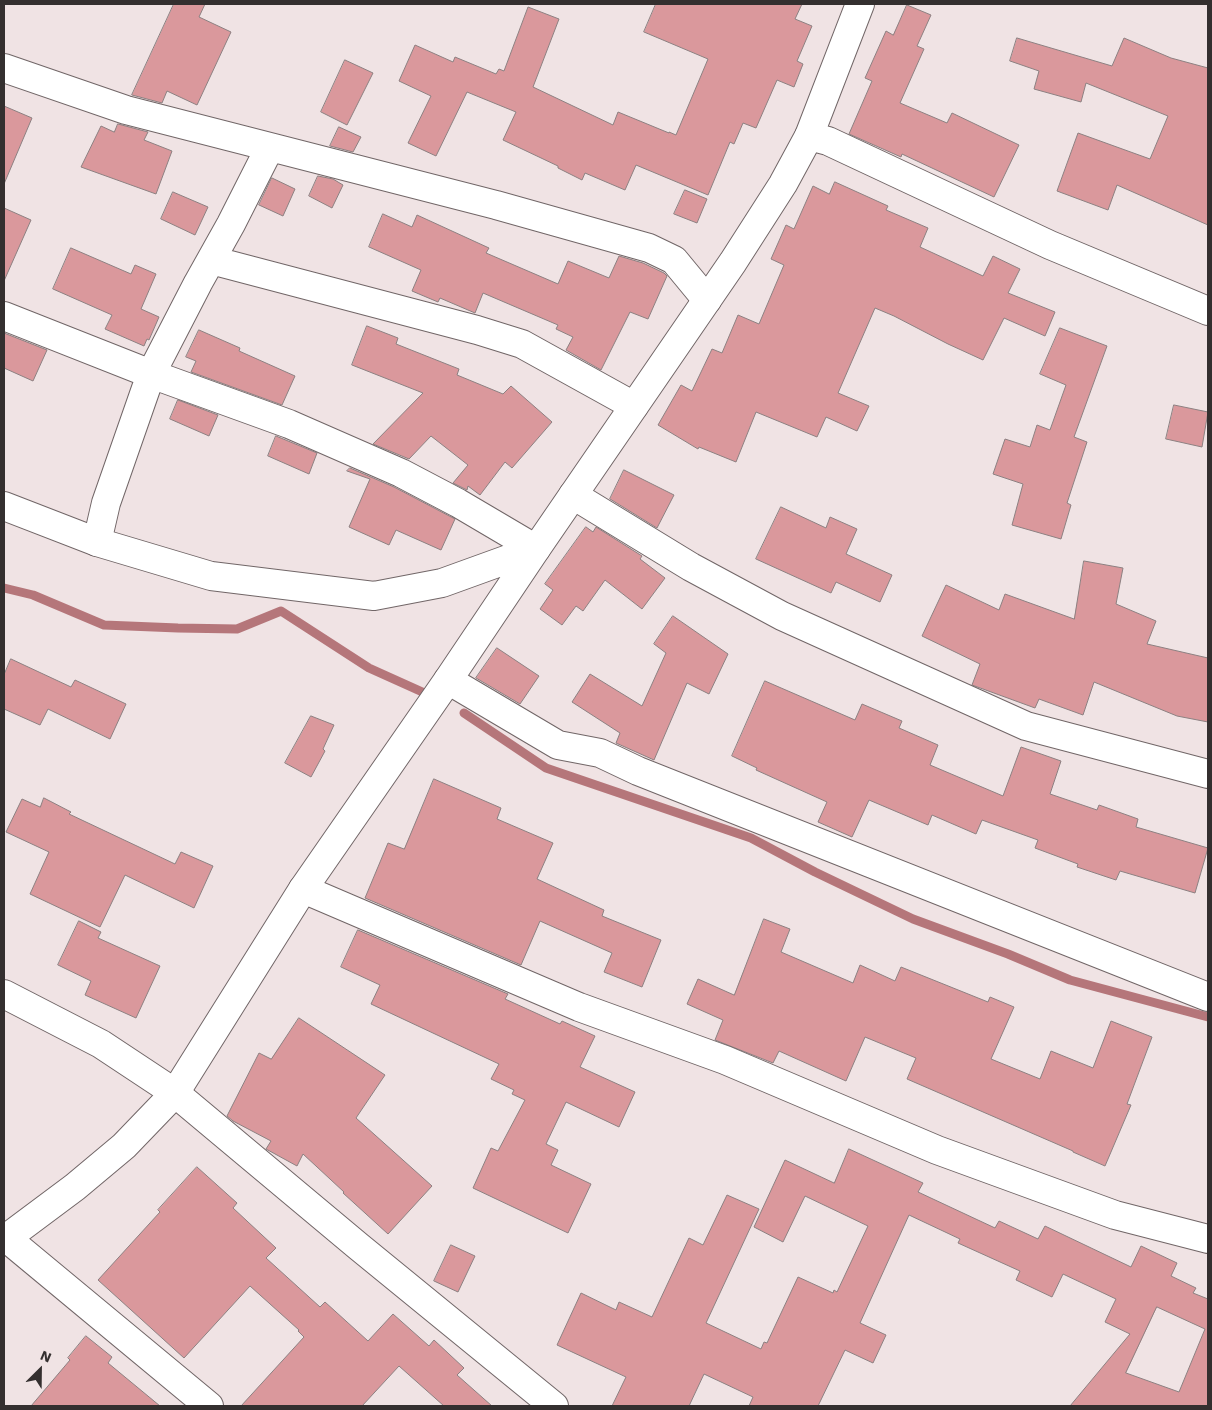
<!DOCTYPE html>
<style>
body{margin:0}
#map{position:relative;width:1212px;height:1410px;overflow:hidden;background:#f0e3e4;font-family:"Work Sans",sans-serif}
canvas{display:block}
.frame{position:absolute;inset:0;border:5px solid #342f2f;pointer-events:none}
.north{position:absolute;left:15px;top:1345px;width:50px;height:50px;-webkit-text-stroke:4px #f0e3e4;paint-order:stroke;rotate:23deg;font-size:14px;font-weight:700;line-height:20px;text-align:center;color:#342f2f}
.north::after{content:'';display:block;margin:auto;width:18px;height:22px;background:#342f2f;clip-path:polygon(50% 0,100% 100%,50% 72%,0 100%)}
</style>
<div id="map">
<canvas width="1212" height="1410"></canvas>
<div class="frame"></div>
<div class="north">N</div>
</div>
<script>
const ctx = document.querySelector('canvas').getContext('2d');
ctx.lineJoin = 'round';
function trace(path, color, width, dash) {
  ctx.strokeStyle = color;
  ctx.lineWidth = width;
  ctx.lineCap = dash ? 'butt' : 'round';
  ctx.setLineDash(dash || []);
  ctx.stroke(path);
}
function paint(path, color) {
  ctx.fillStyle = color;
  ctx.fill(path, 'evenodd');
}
trace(new Path2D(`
 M 4,588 L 33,595 L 104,625 L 178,628 L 237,629 L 281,611 L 369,668 L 429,695
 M 464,713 L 546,768 L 751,838 L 815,872 L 913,919 L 1008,954 L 1070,980 L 1208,1017`), '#b5767a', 9);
const building = new Path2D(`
 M 174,4 L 205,4 L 199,17 L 231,32 L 197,105 L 167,91 L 162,103 L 132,95 Z
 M 656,4 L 802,4 L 795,19 L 812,26 L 797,61 L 803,64 L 794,87 L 777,80 L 756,128 L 743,123 L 734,144 L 730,142 L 708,195 L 636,165 L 625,190 L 585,173 L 582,180 L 558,168 L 558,166 L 503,140 L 516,112 L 467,92 L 436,156 L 408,143 L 431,96 L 399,81 L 415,45 L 453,62 L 455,57 L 496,74 L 499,69 L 504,71 L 528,7 L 559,19 L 533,87 L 613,125 L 618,112 L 669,133 L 669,132 L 676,135 L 708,59 L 644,32 Z
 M 907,5 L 931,15 L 917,46 L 924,49 L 900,103 L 947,123 L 952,113 L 1019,145 L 994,197 L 902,154 L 901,157 L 849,134 L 872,81 L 865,78 L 886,31 L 893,35 Z
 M 1017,38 L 1112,66 L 1124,38 L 1171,58 L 1208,68 L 1208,225 L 1117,185 L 1108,210 L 1057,191 L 1078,133 L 1150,159 L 1168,116 L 1086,83 L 1081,102 L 1034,89 L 1039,71 L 1010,61 Z
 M 345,60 L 373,73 L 347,125 L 321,112 Z
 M 4,106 L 32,118 L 4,184 Z
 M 118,124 L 148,132 L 144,140 L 172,151 L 156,194 L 81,167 L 101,126 L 114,132 Z
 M 339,127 L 361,137 L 353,152 L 330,146 Z
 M 318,176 L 333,179 L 343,185 L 332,208 L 309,196 Z
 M 272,178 L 295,189 L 283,216 L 259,205 Z
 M 835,182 L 888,206 L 886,210 L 928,228 L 920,247 L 983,276 L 993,256 L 1020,269 L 1008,293 L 1055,312 L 1045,336 L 1004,318 L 983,360 L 948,344 L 894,316 L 875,308 L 838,393 L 869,406 L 857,431 L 826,417 L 817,437 L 756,412 L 736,462 L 699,447 L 698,449 L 658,425 L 681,385 L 692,391 L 712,349 L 722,353 L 738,315 L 759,324 L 784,265 L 771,259 L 786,225 L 794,229 L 813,186 L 829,194 Z
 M 685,190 L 707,199 L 697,223 L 674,214 Z
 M 173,192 L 208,207 L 195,235 L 161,219 Z
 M 4,208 L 31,220 L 4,281 Z
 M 383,214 L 412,227 L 417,215 L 489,248 L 486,253 L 558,284 L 568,261 L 609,278 L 619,256 L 643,263 L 664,273 L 667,276 L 648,319 L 630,312 L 601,370 L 566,350 L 573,337 L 556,329 L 558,325 L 483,293 L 475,313 L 440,298 L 438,302 L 412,291 L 421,270 L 369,247 Z
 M 71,248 L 131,274 L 135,265 L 156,274 L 141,309 L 159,317 L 149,340 L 147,339 L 144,346 L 105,329 L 112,315 L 53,289 Z
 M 367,326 L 398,338 L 396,344 L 459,369 L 457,375 L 503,394 L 511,386 L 552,422 L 512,468 L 505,462 L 480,495 L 468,486 L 467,490 L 453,483 L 468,465 L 431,436 L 409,459 L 373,444 L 423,393 L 352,365 Z
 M 1060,328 L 1107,346 L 1074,437 L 1087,442 L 1067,503 L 1071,505 L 1061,539 L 1012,525 L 1023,484 L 993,474 L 1005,439 L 1030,447 L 1037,425 L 1050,430 L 1066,385 L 1040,374 Z
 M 199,330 L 240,348 L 239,351 L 295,376 L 282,405 L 191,372 L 196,361 L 186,357 Z
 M 4,333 L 47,350 L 33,381 L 4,368 Z
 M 178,400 L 218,415 L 209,436 L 170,419 Z
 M 1174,405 L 1208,412 L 1202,447 L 1166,439 Z
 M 276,436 L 317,453 L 309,474 L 268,456 Z
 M 350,468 L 394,487 L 455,519 L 441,550 L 396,530 L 389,545 L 349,527 L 370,479 L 347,471 Z
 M 624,470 L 674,495 L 657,528 L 610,499 Z
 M 781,507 L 826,528 L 830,517 L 857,529 L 846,554 L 892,575 L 880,602 L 836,582 L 831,593 L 756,559 Z
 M 586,527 L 593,532 L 596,527 L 642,556 L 640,559 L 665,578 L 642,609 L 605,580 L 583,611 L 576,606 L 562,625 L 540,609 L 553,590 L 545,584 Z
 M 1084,561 L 1123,568 L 1116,604 L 1156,621 L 1147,644 L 1208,658 L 1208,722 L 1177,716 L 1094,682 L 1083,715 L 1039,699 L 1035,708 L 972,685 L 980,664 L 922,636 L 946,585 L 999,610 L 1005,594 L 1074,619 Z
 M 673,616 L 728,654 L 709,694 L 687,683 L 654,760 L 616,743 L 620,733 L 572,702 L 590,674 L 642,706 L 666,653 L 654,644 Z
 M 497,648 L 539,676 L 520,704 L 476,678 Z
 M 11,659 L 71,687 L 75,680 L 126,704 L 110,739 L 48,709 L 40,725 L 4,709 L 4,675 Z
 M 765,681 L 855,720 L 862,704 L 902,721 L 899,728 L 938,745 L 930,765 L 1003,796 L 1021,747 L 1061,761 L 1050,794 L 1097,810 L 1099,805 L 1138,819 L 1136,827 L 1208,848 L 1195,893 L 1120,871 L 1116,880 L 1077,867 L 1078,864 L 1035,848 L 1038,840 L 982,820 L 976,834 L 932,815 L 928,825 L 869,800 L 852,837 L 818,822 L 827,802 L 756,770 L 757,768 L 732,756 Z
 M 311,716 L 334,725 L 323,749 L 325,751 L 311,777 L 285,763 Z
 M 434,779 L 501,808 L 497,819 L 553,843 L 537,879 L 604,910 L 602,916 L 661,940 L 642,987 L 604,972 L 612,953 L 540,921 L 521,965 L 365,898 L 388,843 L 404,849 Z
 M 44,798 L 71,812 L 69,814 L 175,864 L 181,852 L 213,866 L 194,908 L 125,875 L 100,927 L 30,894 L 49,852 L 6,832 L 22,799 L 40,807 Z
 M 764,919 L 790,929 L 781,952 L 853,983 L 860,965 L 895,981 L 901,967 L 988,1002 L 990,997 L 1014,1007 L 991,1059 L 1040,1079 L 1051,1051 L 1093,1068 L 1111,1021 L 1152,1037 L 1127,1104 L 1131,1105 L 1105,1166 L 1073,1152 L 1073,1151 L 907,1079 L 916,1058 L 865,1037 L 846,1081 L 779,1051 L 773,1063 L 715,1040 L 723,1020 L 687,1004 L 698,979 L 734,995 Z
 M 79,921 L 101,932 L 98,938 L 160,966 L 136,1018 L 85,995 L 91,981 L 58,965 Z
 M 358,930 L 508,994 L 505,999 L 560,1024 L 562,1021 L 595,1036 L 580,1067 L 635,1092 L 619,1127 L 566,1102 L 546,1144 L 558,1150 L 551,1165 L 591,1184 L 568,1233 L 473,1188 L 491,1148 L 498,1151 L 525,1100 L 512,1094 L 514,1090 L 491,1079 L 499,1064 L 371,1004 L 380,985 L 341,967 Z
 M 299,1018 L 385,1075 L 356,1118 L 432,1186 L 388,1234 L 343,1193 L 344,1192 L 303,1154 L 297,1166 L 266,1149 L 271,1141 L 233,1121 L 227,1116 L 259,1053 L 271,1059 Z
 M 849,1149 L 923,1183 L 918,1192 L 995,1228 L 999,1221 L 1038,1239 L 1045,1226 L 1131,1267 L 1141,1246 L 1177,1263 L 1171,1276 L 1196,1288 L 1193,1293 L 1208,1299 L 1208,1406 L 1070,1406 L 1130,1334 L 1105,1322 L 1116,1299 L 1063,1274 L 1052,1297 L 1016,1280 L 1020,1271 L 958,1243 L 960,1239 L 909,1215 L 860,1323 L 886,1335 L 873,1363 L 845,1350 L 818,1406 L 749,1406 L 753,1397 L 704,1374 L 689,1406 L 612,1406 L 626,1377 L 557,1345 L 581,1293 L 616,1310 L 619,1302 L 652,1317 L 689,1238 L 703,1245 L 727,1195 L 759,1209 L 706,1323 L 761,1349 L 764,1342 L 767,1343 L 798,1277 L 833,1293 L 834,1290 L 837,1292 L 868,1226 L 805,1196 L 783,1242 L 754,1227 L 785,1160 L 834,1183 ZM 1157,1307 L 1205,1329 L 1179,1392 L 1126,1373 Z
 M 197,1167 L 237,1203 L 233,1208 L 276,1248 L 266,1258 L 320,1307 L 325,1302 L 368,1341 L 393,1314 L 429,1346 L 434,1340 L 464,1368 L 457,1375 L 492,1406 L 444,1406 L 399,1366 L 362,1406 L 241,1406 L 304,1337 L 298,1331 L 299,1330 L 250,1286 L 184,1358 L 98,1280 L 160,1212 L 158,1210 Z
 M 451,1245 L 475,1256 L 458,1292 L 434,1281 Z
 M 86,1336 L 112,1357 L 108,1363 L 160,1406 L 31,1406 L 70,1360 L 68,1358 Z`);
paint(building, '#da989c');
trace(building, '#8c8081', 1);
const street = new Path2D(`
 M 860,4 L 809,136 L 828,141 L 1050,245 L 1208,311
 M 4,68 L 126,110 L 496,205 L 649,248 L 674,260 L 707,300
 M 211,260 L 477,330 L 522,344 L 634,406
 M 4,316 L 151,374 L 289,424 L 401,473 L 458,503 L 536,549
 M 573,495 L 691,567 L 782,616 L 1026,726 L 1208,774
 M 97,542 L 106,503 L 151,374 L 198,283 L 231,224 L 270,147
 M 448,680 L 558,745 L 600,753 L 638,771 L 1208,997
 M 303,889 L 579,1007 L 725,1060 L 937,1150 L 1115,1215 L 1208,1239
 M 4,994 L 101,1044 L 175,1093 L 358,1246 L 554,1406
 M 4,1236 L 209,1406`);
const secondary = new Path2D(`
 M 4,506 L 97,542 L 211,576 L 374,596 L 442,583 L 536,549
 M 4,1240 L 75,1187 L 124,1146 L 175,1093 L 303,889 L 448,680 L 536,549 L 733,262 L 783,184 L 809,136`);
trace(street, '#716667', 30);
trace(secondary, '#716667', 30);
trace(street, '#fff', 28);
trace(secondary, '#fff', 28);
</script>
